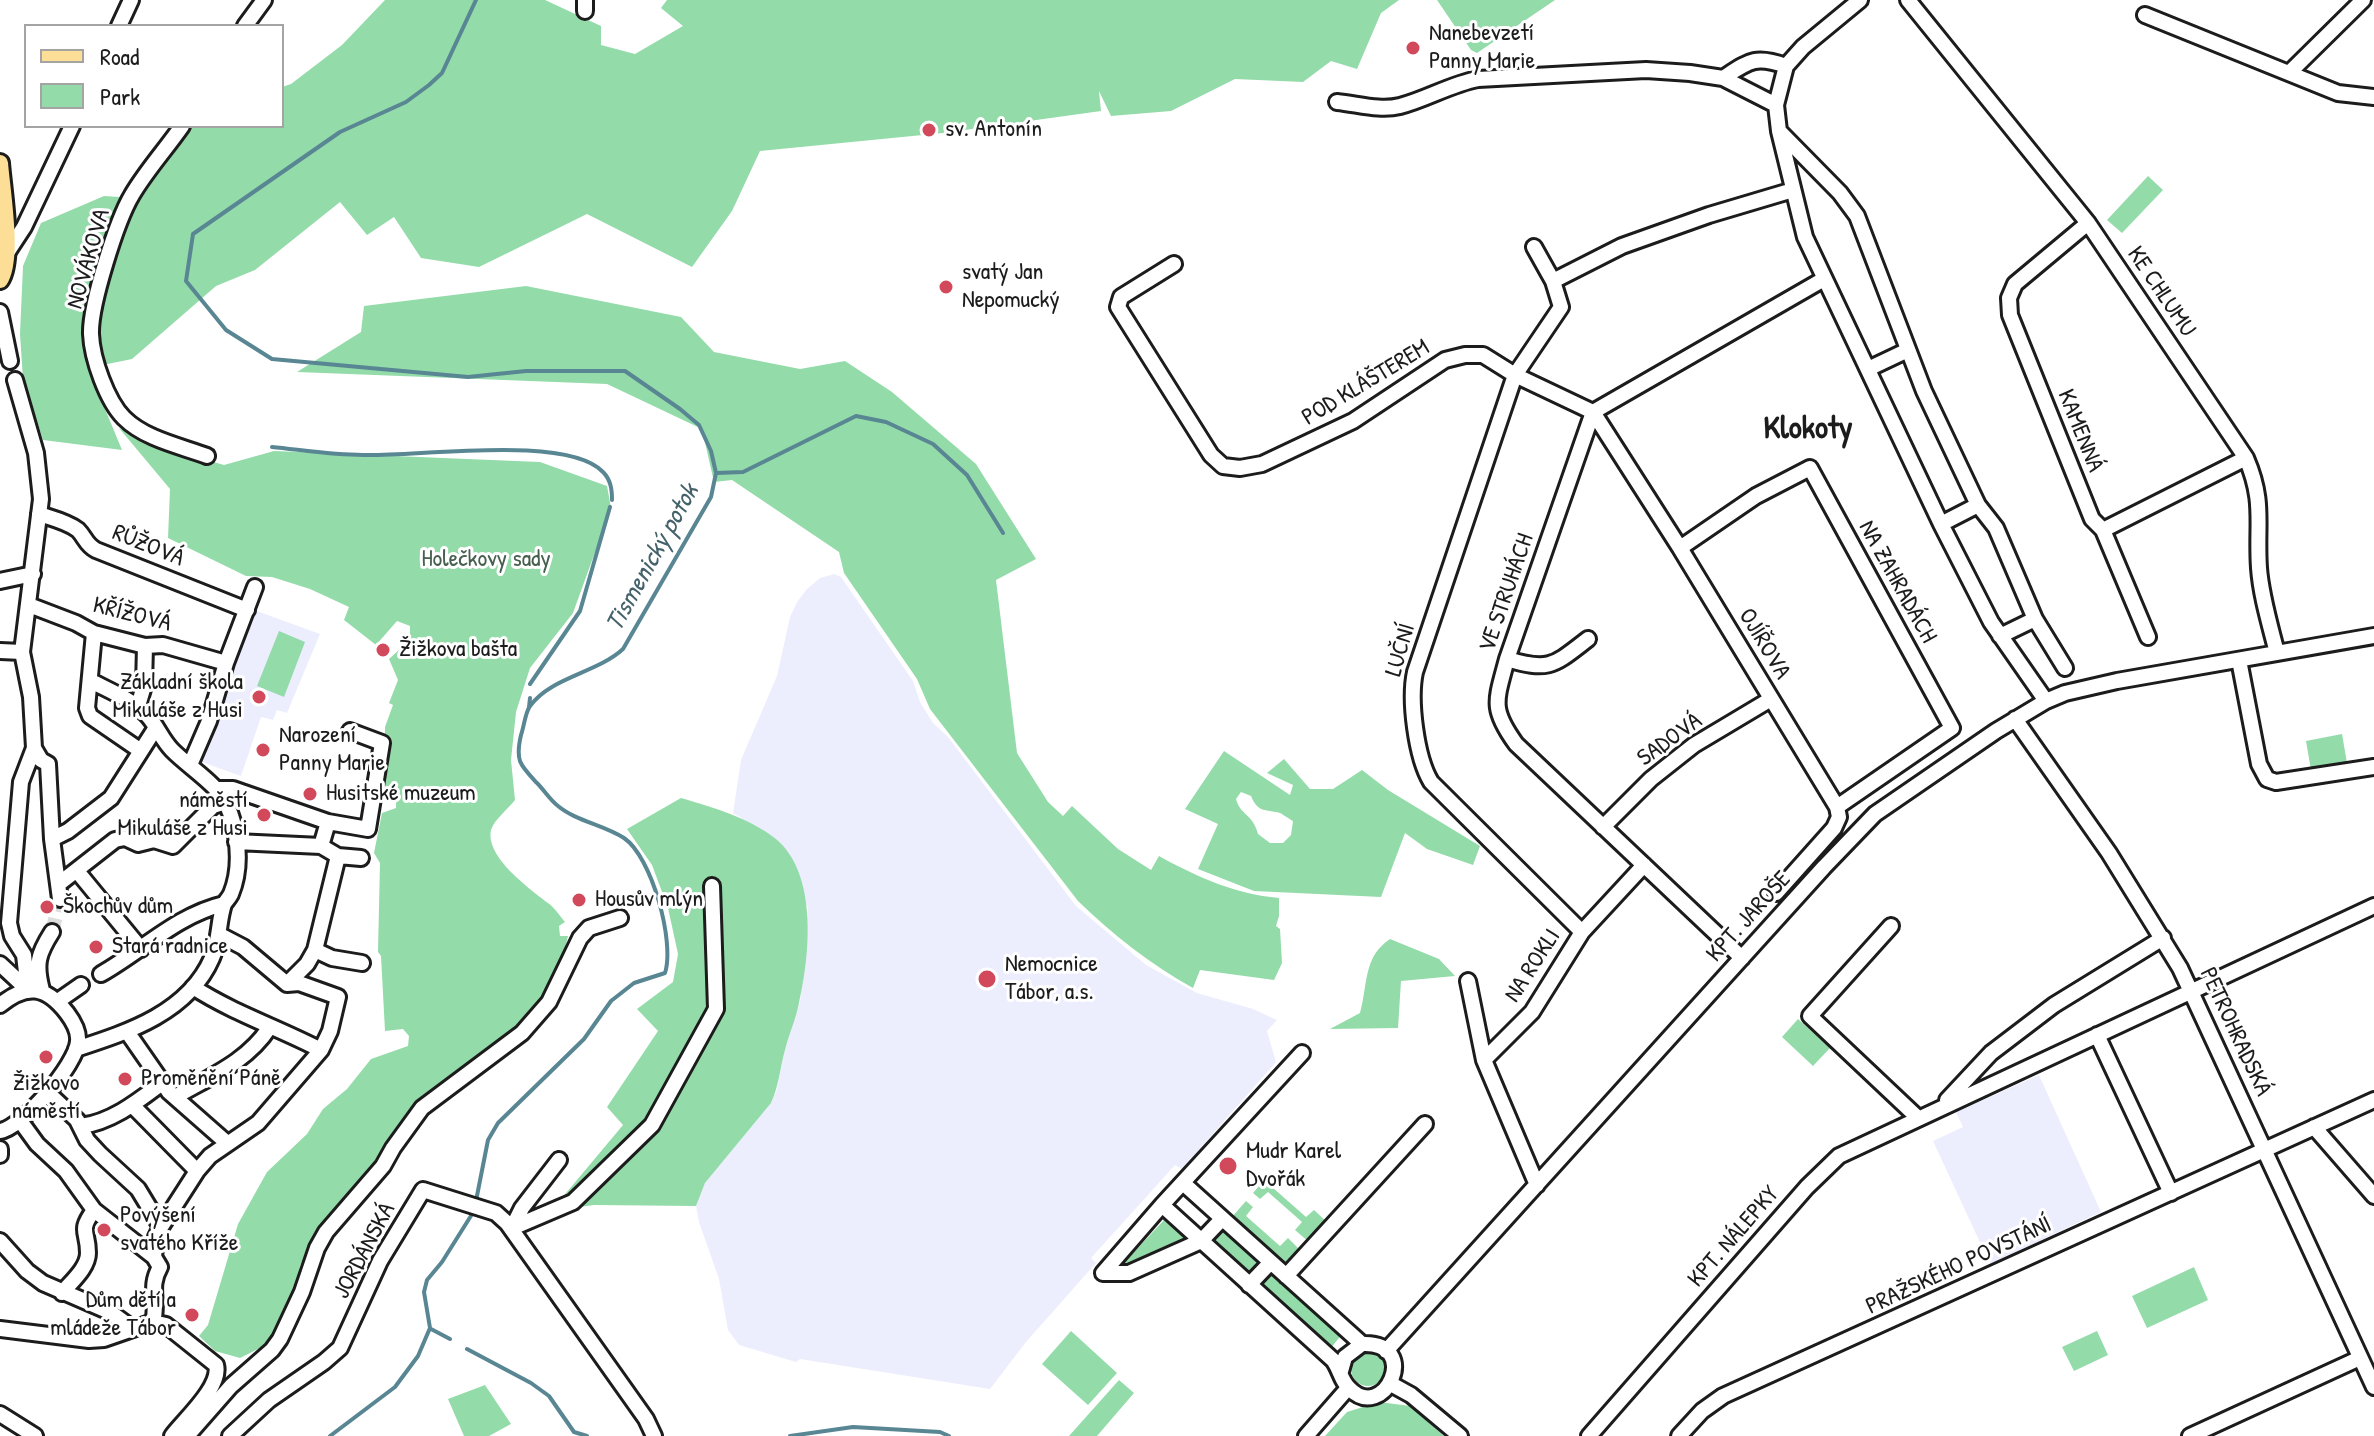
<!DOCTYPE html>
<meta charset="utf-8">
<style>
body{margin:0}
#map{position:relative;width:2374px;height:1436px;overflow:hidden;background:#fff;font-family:"Patrick Hand",sans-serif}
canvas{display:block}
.legend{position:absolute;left:24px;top:24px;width:260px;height:104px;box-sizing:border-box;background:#fff;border:2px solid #a4a4a4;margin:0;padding:10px 14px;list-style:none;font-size:24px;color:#1c1c1c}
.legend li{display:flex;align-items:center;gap:16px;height:40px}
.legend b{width:40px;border:2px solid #a4a4a4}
</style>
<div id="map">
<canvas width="2374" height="1436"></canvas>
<ul class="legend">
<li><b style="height:10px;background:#fdde96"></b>Road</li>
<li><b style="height:22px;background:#94dbaa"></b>Park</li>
</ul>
</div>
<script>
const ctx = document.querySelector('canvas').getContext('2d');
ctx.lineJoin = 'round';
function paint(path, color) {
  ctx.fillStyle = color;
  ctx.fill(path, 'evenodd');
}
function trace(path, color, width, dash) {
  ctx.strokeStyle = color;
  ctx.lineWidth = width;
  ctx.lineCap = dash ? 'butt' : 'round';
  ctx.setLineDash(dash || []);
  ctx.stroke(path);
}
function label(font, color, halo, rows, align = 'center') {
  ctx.font = font + ' "Patrick Hand",sans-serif';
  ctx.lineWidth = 6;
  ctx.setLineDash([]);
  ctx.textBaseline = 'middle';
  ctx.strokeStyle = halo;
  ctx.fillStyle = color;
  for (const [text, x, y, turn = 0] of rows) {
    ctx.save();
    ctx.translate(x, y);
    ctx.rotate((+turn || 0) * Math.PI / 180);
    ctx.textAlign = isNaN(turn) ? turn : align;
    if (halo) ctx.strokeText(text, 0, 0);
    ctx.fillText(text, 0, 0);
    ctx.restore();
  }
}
paint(new Path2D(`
 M 834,574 L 841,577 L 913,681 L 920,702 L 933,723 L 948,737 L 1076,906 L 1146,965 L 1197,993 L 1253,1009 L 1277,1020 L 1267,1031 L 1276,1062 L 1182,1169 L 1175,1165 L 1091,1258 L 1096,1263 L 1026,1342 L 990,1389 L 800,1359 L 796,1362 L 739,1345 L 728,1330 L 719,1279 L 699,1222 L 696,1206 L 705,1183 L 771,1103 L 777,1089 L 785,1049 L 800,1002 L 808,908 L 776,839 L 733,813 L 741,760 L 777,676 L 790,617 L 797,602 L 807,589 L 820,578 Z
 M 254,610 L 320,634 L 287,713 L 277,710 L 273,720 L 261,717 L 241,776 L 199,761 Z
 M 2039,1075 L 2101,1212 L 1990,1264 L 1933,1141 L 1963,1127 L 1956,1112 Z`), '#eceefd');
paint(new Path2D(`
 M 385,0 L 545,0 L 601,26 L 601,45 L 635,54 L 683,26 L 661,8 L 667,0 L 1399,0 L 1381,13 L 1357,69 L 1331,61 L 1303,82 L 1235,79 L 1171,111 L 1111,116 L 1099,91 L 1101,111 L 943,133 L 760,151 L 732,211 L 692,267 L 587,214 L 479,267 L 421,258 L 394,217 L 367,235 L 340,202 L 255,270 L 216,286 L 132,359 L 88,368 L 122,450 L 43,440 L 23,379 L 20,334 L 23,266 L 41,223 L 104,196 L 135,198 L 188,126 L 282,126 L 282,87 L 291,84 L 342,45 Z
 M 1437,0 L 1555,0 L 1477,53 L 1471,50 Z
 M 2148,176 L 2163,190 L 2122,233 L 2107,220 Z
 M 526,286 L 681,317 L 714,352 L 800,369 L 845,361 L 892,392 L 976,464 L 1036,559 L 996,580 L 1017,753 L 1048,802 L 1063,816 L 1072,806 L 1118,849 L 1151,870 L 1159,856 C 1197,877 1235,894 1279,898 L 1279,916 L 1276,926 L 1280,929 L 1282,963 L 1274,980 L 1200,970 L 1193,988 C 1151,965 1112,934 1078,901 L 930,709 L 917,679 L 844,573 L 839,552 L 732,480 L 714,482 L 702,429 L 607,384 L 297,372 L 361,332 L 364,306 Z
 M 119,428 L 168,449 L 224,465 L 274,451 L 540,462 L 607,486 L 611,508 L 573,613 L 530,668 L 516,712 L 511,760 L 515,800 C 508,809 494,820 491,830 C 485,857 530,889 548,903 C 555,908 560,916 565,922 L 559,926 L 560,936 L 568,936 L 559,972 L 544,998 L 509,1035 L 425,1096 L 405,1119 L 378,1162 L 318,1229 L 300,1266 L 291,1307 L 270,1343 L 240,1358 L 215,1351 L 199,1336 L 208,1325 L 238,1224 L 267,1172 L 307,1134 L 323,1109 L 347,1089 L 371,1059 L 408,1046 L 409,1036 L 403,1029 L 385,1031 L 381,956 L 378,952 L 380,863 L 374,853 L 382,813 L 396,808 L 396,799 L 385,793 L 385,727 L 393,705 L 389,703 L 398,680 L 389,659 L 410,640 L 410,626 L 397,621 L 376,645 L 344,620 L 349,607 L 310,589 L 272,577 L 246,576 L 168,538 L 170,489 Z
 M 279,631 L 305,642 L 284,697 L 257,686 Z
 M 2342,734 L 2347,763 L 2311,770 L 2306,741 Z
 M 1224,751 L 1290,795 L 1293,785 L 1267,773 L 1284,759 L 1310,789 L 1333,789 L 1362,770 L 1388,790 L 1480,846 L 1473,865 L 1427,849 L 1405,833 L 1381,897 L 1254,891 L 1198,869 L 1218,824 L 1185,809 ZM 1241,792 L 1251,796 C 1258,813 1265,809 1280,813 C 1282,814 1291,820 1293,821 L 1291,835 L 1283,843 L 1270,843 L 1258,834 C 1253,814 1240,815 1236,799 Z
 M 681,798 C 714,808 748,817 776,839 C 818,874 810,955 799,1003 C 796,1019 789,1034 785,1050 C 780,1068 779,1086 771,1103 L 705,1183 L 696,1206 L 594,1205 L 551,1211 L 623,1125 L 607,1107 L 658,1031 L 637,1009 L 673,982 L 678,954 L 668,908 L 652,865 L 627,829 Z
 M 1390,939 L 1439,959 L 1455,976 L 1401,981 L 1398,1028 L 1330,1029 L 1360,1013 C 1368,984 1363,957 1390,939 Z
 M 1798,1019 L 1830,1048 L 1813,1066 L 1782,1037 Z
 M 1271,1172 L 1278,1179 L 1272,1187 L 1306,1217 L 1314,1210 L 1328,1223 L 1310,1243 L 1295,1230 L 1302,1222 L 1268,1192 L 1260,1199 L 1253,1193 Z
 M 1246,1201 L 1253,1207 L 1246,1216 L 1280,1246 L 1288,1238 L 1302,1252 L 1287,1268 L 1231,1218 Z
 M 1164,1220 L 1184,1238 L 1121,1266 Z
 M 1226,1227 L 1263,1261 L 1249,1276 L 1213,1242 L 1214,1235 Z
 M 2194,1267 L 2208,1300 L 2147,1328 L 2132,1296 Z
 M 1273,1273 L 1343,1333 L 1330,1349 L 1264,1289 L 1263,1279 Z
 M 1071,1331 L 1117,1373 L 1088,1405 L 1042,1364 Z
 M 2097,1331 L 2108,1355 L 2074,1371 L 2062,1347 Z
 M1351 1369a17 17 0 1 1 34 0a17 17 0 1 1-34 0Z
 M 1119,1380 L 1134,1393 L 1097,1436 L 1069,1436 Z
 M 485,1385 L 511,1424 L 489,1436 L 464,1436 L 448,1399 Z
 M 1379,1402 L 1410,1406 L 1444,1436 L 1325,1436 L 1347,1412 Z`), '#94dbaa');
trace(new Path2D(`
 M 272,447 C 302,450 333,455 363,455 C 416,457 567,434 603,472 C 611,480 612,490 612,500
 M 716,473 L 743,472 L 856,416 L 886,422 L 933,444 L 967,475 L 1003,533
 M 530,684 L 580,611 L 610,507
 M 529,707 L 530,698
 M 431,1329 L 450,1339
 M 467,1349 L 531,1383 L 549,1396 L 574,1432 L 587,1436
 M 330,1436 L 395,1387 L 418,1356 L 430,1328 L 424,1292 L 427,1280 L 442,1262 L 474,1211 L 488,1140 L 498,1123 L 584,1039 L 611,1001 L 634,983 L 665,973 C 675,942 652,857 624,838 C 604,825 576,821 558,806 C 550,800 544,790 537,783 C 520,765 515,761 521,735 C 524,727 525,713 530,706 C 551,677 597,673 623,649 L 711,497 L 716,473 L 711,451 L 699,425 L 680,409 L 625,371 L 526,371 L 468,377 L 272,359 L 226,330 L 186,281 L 193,234 L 340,132 L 406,102 L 429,85 L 442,73 L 476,0
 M 790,1436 L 853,1427 L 940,1432 L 949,1436`), '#598693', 4);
trace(new Path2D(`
 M 52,932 L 60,899`), '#ddd', 14, [14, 7]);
const minor = new Path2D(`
 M 585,0 L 585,11
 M 1860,0 L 1803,47 L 1786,66 L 1776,105 L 1779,131 L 1805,237 L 1941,524 L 1991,622 L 2046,701
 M 1908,0 L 2088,223 L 2246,458 C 2265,502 2256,523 2259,568 C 2261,596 2270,625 2277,653
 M 2145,15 L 2338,93 L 2374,97
 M 119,26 L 131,0
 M 245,26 L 264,0
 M 2289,73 L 2363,0
 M 1723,78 C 1749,61 1755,55 1786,66
 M 1337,102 C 1358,104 1380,111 1400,106 C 1427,99 1451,84 1478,79 L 1646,70 L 1690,73 L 1723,78 L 1776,105
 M 182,126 C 166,149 146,171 132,195 C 117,220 90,305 91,334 C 92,359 107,401 124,418 C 145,439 180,446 207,456
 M 1779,131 L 1840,193 L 1857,216 L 1924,391 L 1978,505 L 1996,528 L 2035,619 L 2065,668
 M 2088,223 L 2015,284 L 2009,298 L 2010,315 L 2092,519 L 2103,530 L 2246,458
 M 1534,247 L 1553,281
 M 7,253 L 24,227 L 72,126
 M 1174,264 L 1121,297 L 1118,307 L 1211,455 L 1223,466 L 1240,468 L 1262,464 L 1353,421 L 1445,360 L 1465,355 L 1483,355 L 1515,375 L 1593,412
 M 0,312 L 10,361
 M 1868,369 L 1908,350
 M 15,380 L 36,453 L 41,499 L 22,652 L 31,697 L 34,748 L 21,782 L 9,923 L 12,936 L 24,955 L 28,990
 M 1593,412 L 1680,548 L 1837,807 L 1839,817 L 1834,828 L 1776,893
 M 39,514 C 51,518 68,522 78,530 C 85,537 86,545 96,550 L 247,610
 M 1941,524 L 1978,505
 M 2103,530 L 2148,637
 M 1680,548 L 1756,496 L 1810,468 L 1952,728 L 1837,807
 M 0,581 L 33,574
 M 29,605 L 76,623 L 94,633 L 145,646 L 163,645 L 226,663
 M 94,633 L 87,708 L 90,716 L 141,751
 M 2000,636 L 2035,619
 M 0,651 L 22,652
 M 1507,659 C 1550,672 1554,665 1588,639
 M 2239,660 L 2259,764 L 2267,779 L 2276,782 L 2374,767
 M 138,706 L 144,686 L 145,646
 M 2015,719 L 2109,853 L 2180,968 L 2374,1387
 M 34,748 L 41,760 L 48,764 L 52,839 L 60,899
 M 190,765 L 209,721 L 226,663 L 255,587
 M 217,789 L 233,789 L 328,822 L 321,846
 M 328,822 L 368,829 L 382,743 L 350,731
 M 1603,827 L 1651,779 L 1694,745 L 1771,699
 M 52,839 L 68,831 L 111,798 L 155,729
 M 236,842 L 321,846 L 338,856 L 361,858
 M 77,871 L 141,949
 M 60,883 L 115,840 L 125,838 L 138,844 L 154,840 L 173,846 L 213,806 L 225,802
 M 1891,926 L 1810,1016 L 1917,1117
 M 1582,932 L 1431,782 C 1416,757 1409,700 1415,672 L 1515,375 L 1561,307 L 1553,281 L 1622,246 L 1709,215 L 1793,190
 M 220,935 L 243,947 L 287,984
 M 315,950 L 332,958 L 362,963
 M 1742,958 L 1516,744 C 1490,708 1496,701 1507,659 L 1593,412 L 1824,279
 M 0,964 L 28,990
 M 101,974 C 142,951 177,915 224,904
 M 1468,981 L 1484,1060 L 1537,1185
 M 287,984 L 307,964 L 315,950 L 338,856
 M 193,987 C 233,1013 279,1028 321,1050
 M 42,990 C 35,964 38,954 52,932
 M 58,1001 L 81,985
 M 0,1005 C 27,983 46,986 67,1013 C 73,1021 79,1031 78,1041 C 77,1064 22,1128 0,1131
 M 128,1033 L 169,1092 L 227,1143
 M 2097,1035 L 2171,1193
 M 76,1049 C 128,1032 188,1013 212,958 C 220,940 218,922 224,904 C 226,901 229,898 231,894 C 244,863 238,810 213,786 C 200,773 185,763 172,750 C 162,740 157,726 148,716 C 133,700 110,691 91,681
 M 1484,1060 L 1532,1012 L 1582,932 L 1644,865
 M 47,1092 L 77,1120 L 87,1140 L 100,1154 L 138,1189 L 161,1227
 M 175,1097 C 209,1077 247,1062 269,1028
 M 1947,1100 L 1991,1053 L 2054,1005 L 2163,938
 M 132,1105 L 197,1171
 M 21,1122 L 37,1144 L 66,1171 L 94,1210 L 154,1257 L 160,1267 C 148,1288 159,1300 153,1322
 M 81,1126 C 112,1122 138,1101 162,1083
 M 2314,1127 L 2374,1196
 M 0,1149 L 0,1155
 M 1183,1183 L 1362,1344
 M 1162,1205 L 1333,1360 C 1340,1369 1341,1381 1349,1388 C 1384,1425 1423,1341 1362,1344 L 1345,1357 L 1341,1371
 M 512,1228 L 573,1202 L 652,1125 L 716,1009 L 712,886
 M 512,1228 L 522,1208 L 559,1160
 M 0,1241 L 27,1271 L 43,1283 L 110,1312 L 132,1328
 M 154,1257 L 156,1237 L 161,1227 L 197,1171 L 210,1156 L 258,1123 L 321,1050 L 330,1031 L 338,997 L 299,983 L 287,984
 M 1103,1273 L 1162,1205 L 1302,1053
 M 1103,1273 L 1129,1273 L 1201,1241 L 1222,1219
 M 1286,1276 L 1425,1124
 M 1249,1285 L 1271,1262
 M 62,1293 C 71,1282 88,1268 88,1253 C 88,1230 78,1232 94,1210
 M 0,1329 L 89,1340 L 104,1339 L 153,1322 L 166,1325 L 216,1365 C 222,1386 185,1419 172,1436
 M 1386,1351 L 1824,867 L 1875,814 L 1996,731 L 2046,701 L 2065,693 L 2117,681 L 2374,636
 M 1391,1384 L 1411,1395 L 1460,1436
 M 0,1414 L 35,1436
 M 187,1436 L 231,1386 L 272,1350 L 280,1339 L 302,1292 L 317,1248 L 326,1232 L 383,1166 L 393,1148 L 422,1108 L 522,1033 L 549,1002 L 580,938 L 589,928 L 620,918
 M 230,1436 L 269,1400 L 324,1362 L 340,1348 L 380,1261 L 423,1190 L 496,1213 L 507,1223 L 646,1419 L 654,1436
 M 1306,1436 L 1348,1388
 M 1589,1436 L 1807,1187 L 1839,1156 L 2374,906
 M 1679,1436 L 1702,1411 L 1723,1396 L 2374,1100
 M 2190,1436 L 2360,1358`);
const major = new Path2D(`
 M 0,163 C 2,190 14,259 0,280`);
trace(minor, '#1c1c1c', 20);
trace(major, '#1c1c1c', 22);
trace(minor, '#fff', 14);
trace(major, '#fdde96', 16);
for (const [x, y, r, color] of [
 [1413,48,8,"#d1495b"],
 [929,130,8,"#d1495b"],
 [946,287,8,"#d1495b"],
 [383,650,8,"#d1495b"],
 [259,697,8,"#d1495b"],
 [263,750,8,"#d1495b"],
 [310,794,8,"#d1495b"],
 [264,815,8,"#d1495b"],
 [579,900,8,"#d1495b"],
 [47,907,8,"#d1495b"],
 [96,947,8,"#d1495b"],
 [987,979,10,"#d1495b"],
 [46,1057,8,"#d1495b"],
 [125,1079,8,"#d1495b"],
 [1228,1166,10,"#d1495b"],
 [104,1230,8,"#d1495b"],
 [192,1315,8,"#d1495b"]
]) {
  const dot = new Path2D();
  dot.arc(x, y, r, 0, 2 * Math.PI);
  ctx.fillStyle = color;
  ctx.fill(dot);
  trace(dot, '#fff', 3);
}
label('24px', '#1c1c1c', '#fff', [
 ["Nanebevzetí",1429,34],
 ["Panny Marie",1429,62],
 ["sv. Antonín",945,130],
 ["svatý Jan",962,273],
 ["Nepomucký",962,301],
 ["Žižkova bašta",399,650],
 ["Základní škola",243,683,"right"],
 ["Mikuláše z Husi",243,711,"right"],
 ["Narození",279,736],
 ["Panny Marie",279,764],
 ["Husitské muzeum",326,794],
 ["náměstí",248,801,"right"],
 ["Mikuláše z Husi",248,829,"right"],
 ["Housův mlýn",595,900],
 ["Škochův dům",63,907],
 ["Stará radnice",112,947],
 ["Nemocnice",1005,965],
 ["Tábor, a.s.",1005,993],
 ["Proměnění Páně",141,1079],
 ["Žižkovo",46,1084,"center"],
 ["náměstí",46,1112,"center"],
 ["Mudr Karel",1246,1152],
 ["Dvořák",1246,1180],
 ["Povýšení",120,1216],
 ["svatého Kříže",120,1244],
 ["Dům dětí a",176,1301,"right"],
 ["mládeže Tábor",176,1329,"right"]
], 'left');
label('24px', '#1c1c1c', '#fff', [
 ["NOVÁKOVA",89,259,-74],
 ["KE CHLUMU",2161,292,56],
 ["POD KLÁŠTEREM",1366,383,-31],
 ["KAMENNÁ",2080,431,68],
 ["RŮŽOVÁ",148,546,22],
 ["NA ZAHRADÁCH",1897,582,61],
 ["VE STRUHÁCH",1507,593,-71],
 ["KŘÍŽOVÁ",132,615,14],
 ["OJÍŘOVA",1764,644,59],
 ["LUČNÍ",1401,650,-74],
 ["SADOVÁ",1670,740,-36],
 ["KPT. JAROŠE",1749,917,-48],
 ["NA ROKLI",1533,966,-57],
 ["PETROHRADSKÁ",2235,1032,65],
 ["KPT. NÁLEPKY",1734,1237,-49],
 ["JORDÁNSKÁ",365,1251,-62],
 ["PRAŽSKÉHO POVSTÁNÍ",1959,1266,-25]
]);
label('24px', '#465f4e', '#fff', [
 ["Holečkovy sady",486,560]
]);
label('italic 26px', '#45626b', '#fff', [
 ["Tismenický potok",653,558,-61]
]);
label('bold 32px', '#1c1c1c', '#fff', [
 ["Klokoty",1808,429]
]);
</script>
